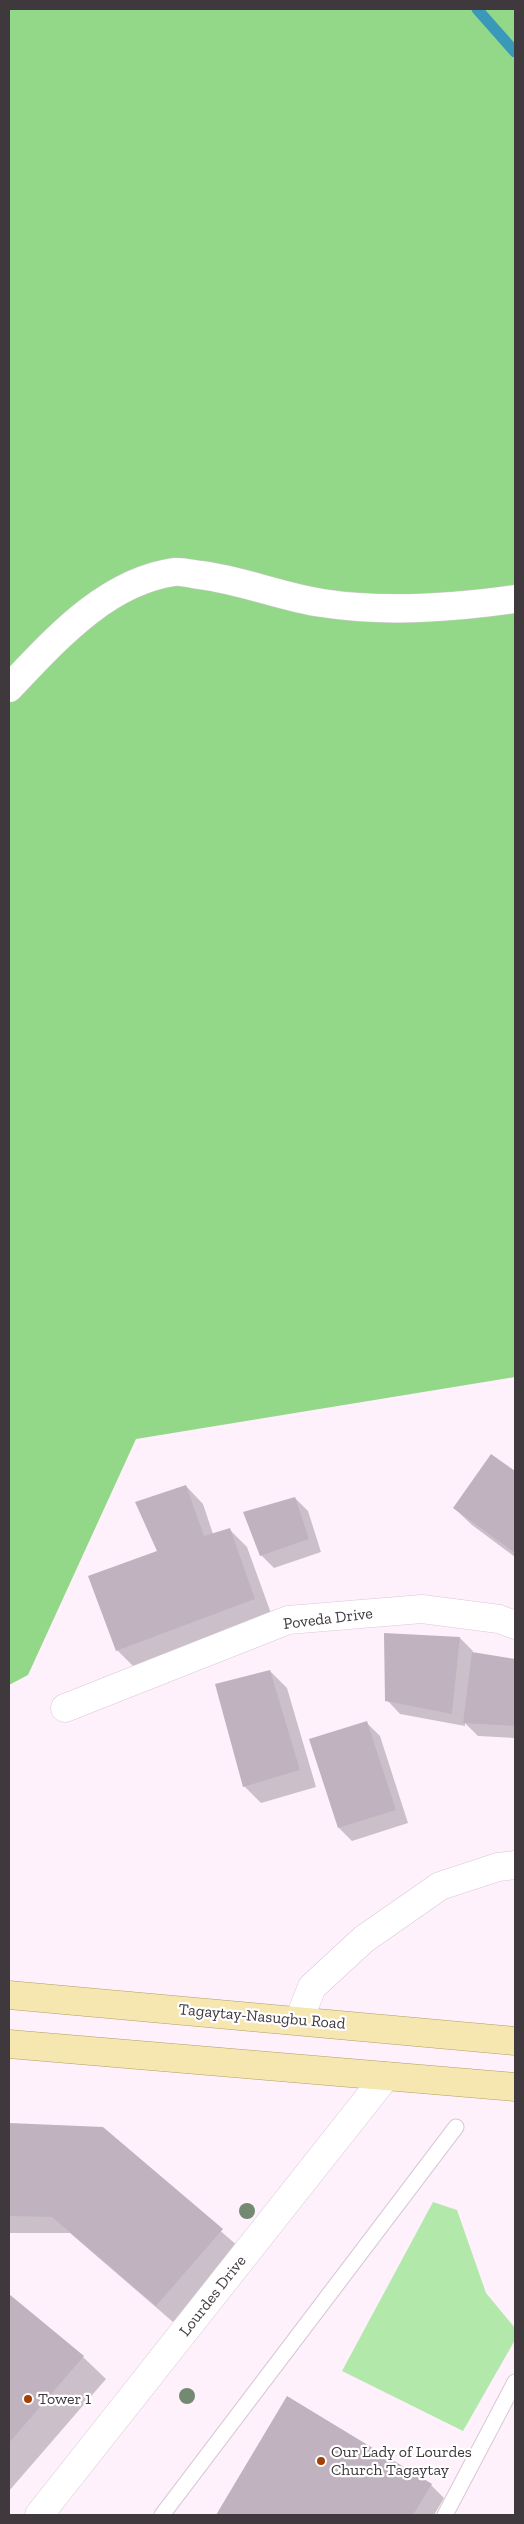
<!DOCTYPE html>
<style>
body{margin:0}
#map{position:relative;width:524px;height:2524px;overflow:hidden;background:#fef1fc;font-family:"Zilla Slab",serif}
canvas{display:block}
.frame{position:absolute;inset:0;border:10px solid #3f393e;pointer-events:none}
</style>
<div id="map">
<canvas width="524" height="2524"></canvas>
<div class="frame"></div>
</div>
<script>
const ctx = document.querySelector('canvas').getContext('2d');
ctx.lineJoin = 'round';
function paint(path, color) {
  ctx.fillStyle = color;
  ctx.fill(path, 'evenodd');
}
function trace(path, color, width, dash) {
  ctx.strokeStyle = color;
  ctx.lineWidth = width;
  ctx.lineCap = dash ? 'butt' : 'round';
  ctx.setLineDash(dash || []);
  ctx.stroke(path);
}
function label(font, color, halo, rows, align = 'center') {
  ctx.font = font + ' "Zilla Slab",serif';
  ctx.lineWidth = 4.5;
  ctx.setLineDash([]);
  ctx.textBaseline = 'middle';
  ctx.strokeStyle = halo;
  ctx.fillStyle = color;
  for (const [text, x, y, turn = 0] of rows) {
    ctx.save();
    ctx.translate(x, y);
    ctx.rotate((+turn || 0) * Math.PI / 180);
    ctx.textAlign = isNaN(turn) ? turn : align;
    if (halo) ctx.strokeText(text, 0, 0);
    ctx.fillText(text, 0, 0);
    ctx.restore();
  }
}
paint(new Path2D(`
 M 433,2202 L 457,2210 L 486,2293 L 515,2328 L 515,2340 L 463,2431 L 342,2371 Z`), '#b2e8aa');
paint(new Path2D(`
 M 9,9 L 515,9 L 515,1377 L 136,1439 L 28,1675 L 9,1685 Z`), '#93d888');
paint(new Path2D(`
 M 492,1455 L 515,1473 L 515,1557 L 472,1525 L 454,1508 Z
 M 186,1486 L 203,1504 L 213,1534 L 230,1530 L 247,1547 L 272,1616 L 135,1668 L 117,1650 Z
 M 295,1498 L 308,1511 L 321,1552 L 274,1568 L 261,1555 Z
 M 460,1638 L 473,1651 L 472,1653 L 515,1660 L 515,1738 L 478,1736 L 465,1723 L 465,1726 L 400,1714 L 387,1700 Z
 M 270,1671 L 287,1688 L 316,1787 L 261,1803 L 244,1786 Z
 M 367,1723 L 380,1736 L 408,1823 L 352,1841 L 339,1828 Z
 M 9,2125 L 102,2128 L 239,2247 L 173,2322 L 70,2233 L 9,2233 Z
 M 9,2295 L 83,2357 L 106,2379 L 9,2491 Z
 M 288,2397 L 431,2485 L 444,2498 L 434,2515 L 217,2515 Z`), '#0003');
trace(new Path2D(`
 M 477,9 L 515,52`), '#3a99b9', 11);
paint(new Path2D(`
 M 491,1454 L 515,1471 L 515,1553 L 453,1508 Z
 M 186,1485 L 204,1536 L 230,1528 L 255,1599 L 116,1651 L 88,1576 L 157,1551 L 135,1502 Z
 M 295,1497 L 309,1539 L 260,1556 L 243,1512 Z
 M 384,1633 L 460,1637 L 452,1714 L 385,1701 Z
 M 472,1652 L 515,1659 L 515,1726 L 463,1723 Z
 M 270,1670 L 300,1770 L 243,1787 L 215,1684 Z
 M 367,1721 L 396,1810 L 338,1828 L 309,1739 Z
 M 9,2123 L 103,2127 L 223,2229 L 156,2306 L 52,2217 L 9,2216 Z
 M 9,2294 L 84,2356 L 9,2443 Z
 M 287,2396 L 432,2484 L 413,2515 L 216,2515 Z`), '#c0b2be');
const service = new Path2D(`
 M 162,2515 L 456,2127
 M 445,2515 L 515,2382`);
const minor = new Path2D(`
 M 65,1708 L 288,1620 L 422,1609 L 499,1619 L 515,1625
 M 299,2020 L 312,1987 L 364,1939 L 440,1886 L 498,1867 L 515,1865
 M 39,2515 L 386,2076`);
const secondary = new Path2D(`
 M 9,688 C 54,641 105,582 174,572 C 182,571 192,574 200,575 C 242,580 281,597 322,603 C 386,613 452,608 515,599`);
const primary = new Path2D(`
 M 9,1995 L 515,2041
 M 9,2044 L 515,2087`);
trace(service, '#d7c8d5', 17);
trace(minor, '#d7c8d5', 29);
trace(secondary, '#d7c8d5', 29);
trace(primary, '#b29e66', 29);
trace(service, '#fff', 15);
trace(minor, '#fff', 28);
trace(secondary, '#fff', 28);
trace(primary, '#f6e6b0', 28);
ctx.fillStyle = '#748971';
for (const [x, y] of [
 [247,2211],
 [187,2396]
]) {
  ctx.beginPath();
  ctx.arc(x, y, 8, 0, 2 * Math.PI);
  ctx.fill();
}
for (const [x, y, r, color] of [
 [28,2399,5,"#a34006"],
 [321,2461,5,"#a34006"]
]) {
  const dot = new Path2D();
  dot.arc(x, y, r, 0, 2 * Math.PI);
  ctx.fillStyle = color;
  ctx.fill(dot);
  trace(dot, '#fff', 2);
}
label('16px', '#3f393e', '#fff', [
 ["Poveda Drive",328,1619,-7],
 ["Tagaytay-Nasugbu Road",262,2017,5],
 ["Lourdes Drive",213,2296,-52]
]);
label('16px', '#3f393e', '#fff', [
 ["Tower 1",38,2399],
 ["Our Lady of Lourdes",331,2452],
 ["Church Tagaytay",331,2470]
], 'left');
</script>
